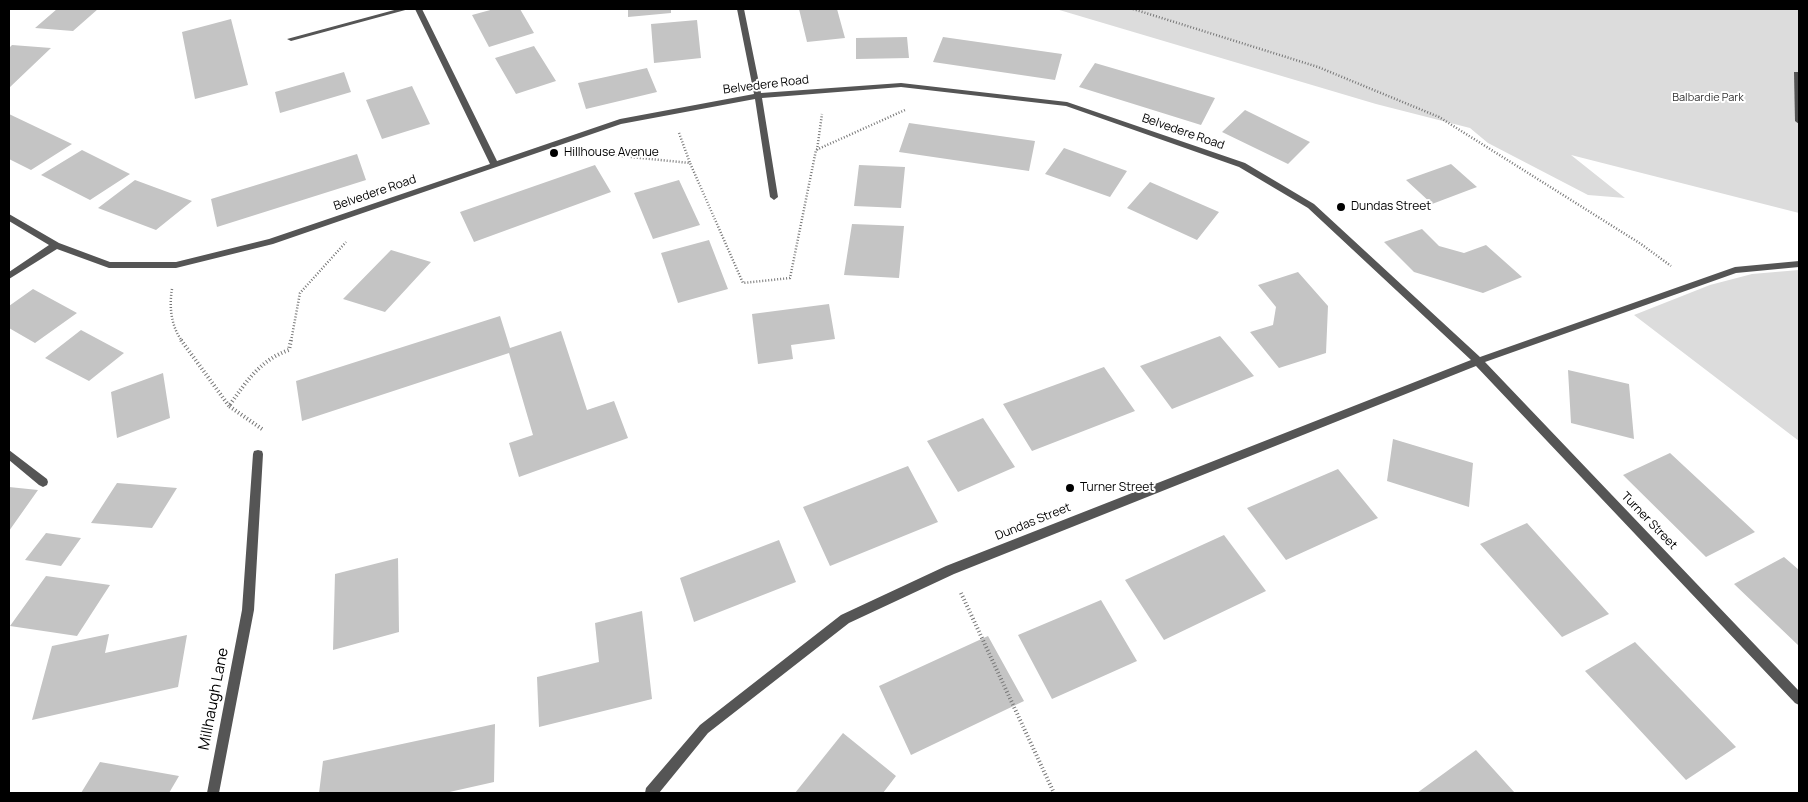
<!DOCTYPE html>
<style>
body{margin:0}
#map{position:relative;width:1808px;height:802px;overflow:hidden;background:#fff;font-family:Manrope,sans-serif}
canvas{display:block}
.frame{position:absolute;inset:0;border:10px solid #000;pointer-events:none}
</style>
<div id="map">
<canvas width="1808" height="802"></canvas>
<div class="frame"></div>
</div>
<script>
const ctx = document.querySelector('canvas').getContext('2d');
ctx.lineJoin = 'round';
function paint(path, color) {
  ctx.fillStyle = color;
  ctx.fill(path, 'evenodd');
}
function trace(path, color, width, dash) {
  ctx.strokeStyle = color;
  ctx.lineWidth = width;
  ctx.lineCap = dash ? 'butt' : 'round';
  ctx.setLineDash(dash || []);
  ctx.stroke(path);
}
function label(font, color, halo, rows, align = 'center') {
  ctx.font = font + ' Manrope,sans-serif';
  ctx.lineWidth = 4;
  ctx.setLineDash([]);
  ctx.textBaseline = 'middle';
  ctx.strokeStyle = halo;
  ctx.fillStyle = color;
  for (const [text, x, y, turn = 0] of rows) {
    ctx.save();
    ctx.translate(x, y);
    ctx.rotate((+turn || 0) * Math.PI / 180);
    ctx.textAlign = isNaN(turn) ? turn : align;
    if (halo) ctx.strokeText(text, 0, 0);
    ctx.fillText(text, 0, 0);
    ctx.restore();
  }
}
paint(new Path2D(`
 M 1056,9 L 1799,9 L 1799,213 L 1571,155 L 1625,198 L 1588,195 L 1488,143 L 1470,128 L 1376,104 Z
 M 1799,270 L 1799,441 L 1634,315 L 1710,285 L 1752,274 Z`), '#dcdcdc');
paint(new Path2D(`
 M 57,9 L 98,9 L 73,31 L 35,28 Z
 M 494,9 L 520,9 L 534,33 L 489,47 L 472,15 Z
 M 628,9 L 671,9 L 671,13 L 628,17 Z
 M 799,9 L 837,9 L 845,38 L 807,42 Z
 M 231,19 L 248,85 L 195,99 L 182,32 Z
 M 697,20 L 701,58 L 654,63 L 651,24 Z
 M 907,37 L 909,58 L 856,59 L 856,38 Z
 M 943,37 L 1062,54 L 1055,80 L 933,62 Z
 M 12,45 L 51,48 L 9,88 L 9,48 Z
 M 534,46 L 556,81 L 516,94 L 495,58 Z
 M 1095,63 L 1215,98 L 1201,125 L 1079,87 Z
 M 647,68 L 657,92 L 586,109 L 578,83 Z
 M 344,72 L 351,92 L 280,113 L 275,92 Z
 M 412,86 L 430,124 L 382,139 L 366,100 Z
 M 1245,110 L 1310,142 L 1288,164 L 1222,132 Z
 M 9,114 L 72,144 L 31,170 L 9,159 Z
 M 909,123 L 1035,141 L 1029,171 L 899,152 Z
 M 1064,148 L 1127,171 L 1110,197 L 1045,174 Z
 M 82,150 L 130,174 L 90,200 L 41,175 Z
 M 357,154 L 366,180 L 217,227 L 211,199 Z
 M 1451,164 L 1477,187 L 1432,204 L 1406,180 Z
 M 595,165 L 611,192 L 474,242 L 460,212 Z
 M 859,165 L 905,167 L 901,208 L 854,206 Z
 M 135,180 L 192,201 L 156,230 L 98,208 Z
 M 679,180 L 700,225 L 653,239 L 634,193 Z
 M 1150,182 L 1219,212 L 1197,240 L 1127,208 Z
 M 852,224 L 904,226 L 899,278 L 844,275 Z
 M 1422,229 L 1439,246 L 1464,253 L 1486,245 L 1522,277 L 1483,293 L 1414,272 L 1384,242 Z
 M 709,240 L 728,289 L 678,303 L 661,253 Z
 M 391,250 L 431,262 L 385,312 L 343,299 Z
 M 1298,272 L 1328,306 L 1326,353 L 1279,368 L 1250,332 L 1273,325 L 1276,307 L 1258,285 Z
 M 33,289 L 77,313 L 35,343 L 9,328 L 9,306 Z
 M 829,304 L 835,339 L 791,345 L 793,359 L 758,364 L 752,314 Z
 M 500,316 L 510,348 L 561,331 L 587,410 L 614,401 L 628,438 L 519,477 L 509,443 L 533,435 L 509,353 L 302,421 L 296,381 Z
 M 81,330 L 124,353 L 89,381 L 45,358 Z
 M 1220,336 L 1254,376 L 1172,409 L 1140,366 Z
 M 1104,367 L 1135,411 L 1032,451 L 1003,404 Z
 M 1568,370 L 1629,384 L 1634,439 L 1571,423 Z
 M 163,373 L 170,418 L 117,438 L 111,392 Z
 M 983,418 L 1015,467 L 958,492 L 927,441 Z
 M 1393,439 L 1473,463 L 1469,507 L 1387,481 Z
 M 1670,453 L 1755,532 L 1706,557 L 1623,475 Z
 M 908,466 L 938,522 L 830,566 L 803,507 Z
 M 1338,469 L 1378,518 L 1286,560 L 1247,508 Z
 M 117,483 L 177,488 L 152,528 L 91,523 Z
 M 9,487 L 38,490 L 9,531 Z
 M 1527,523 L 1609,614 L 1562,637 L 1480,544 Z
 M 46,533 L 81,538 L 61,566 L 25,560 Z
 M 1224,535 L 1266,591 L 1164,640 L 1125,580 Z
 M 779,540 L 796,582 L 694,622 L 680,578 Z
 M 1784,557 L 1799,570 L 1799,646 L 1734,584 Z
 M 398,558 L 399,632 L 333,650 L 335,574 Z
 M 46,576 L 110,585 L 77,636 L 10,626 Z
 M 1101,600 L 1137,661 L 1052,699 L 1018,635 Z
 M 642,611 L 652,699 L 539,727 L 537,677 L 599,662 L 595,623 Z
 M 109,634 L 105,653 L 187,635 L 178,687 L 32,720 L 52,646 Z
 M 988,636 L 1024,701 L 911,755 L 879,686 Z
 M 1635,642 L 1736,747 L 1686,780 L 1585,671 Z
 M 495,724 L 494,782 L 445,793 L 319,793 L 323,761 Z
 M 843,733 L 896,776 L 883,793 L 795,793 Z
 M 1476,750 L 1515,793 L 1417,793 Z
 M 100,762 L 179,776 L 169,793 L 81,793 Z`), '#c4c4c4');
trace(new Path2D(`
 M 1133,9 L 1318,67 L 1439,117 L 1641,244 L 1671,266
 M 679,133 L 690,163
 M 817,150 L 822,114
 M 601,154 L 690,163 L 743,283 L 790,278 L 816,150 L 905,110
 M 172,289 C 169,307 171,326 182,341
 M 291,341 L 300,293 L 346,242`), '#777', 2.5, [1, 2]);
trace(new Path2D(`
 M 181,340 L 229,406
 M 262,429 L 229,406 C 246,382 260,360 289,350 L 291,340
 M 961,593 L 1054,793`), '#777', 4, [1, 2.5]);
paint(new Path2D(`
 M 1794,72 L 1799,72 L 1799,124 L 1795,121 Z`), '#555');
paint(new Path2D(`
 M 398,9 L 409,9 L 291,41 L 287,39 Z
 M 415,9 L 422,9 L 497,161 L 620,119 L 754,94 L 737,9 L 744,9 L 761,93 L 901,83 L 1067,102 L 1245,163 L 1314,204 L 1480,357 L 1735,267 L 1799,261 L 1799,267 L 1736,273 L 1485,362 L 1799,691 L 1799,705 L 1795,703 L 1476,366 L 954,574 L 849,623 L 708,733 L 659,793 L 645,793 L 646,788 L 700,725 L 841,615 L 946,566 L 1471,360 L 1308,208 L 1239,167 L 1066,106 L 901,87 L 762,98 L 778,197 L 774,200 L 770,197 L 755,99 L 621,124 L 273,244 L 176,268 L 109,268 L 57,249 L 9,279 L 9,272 L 49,245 L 9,221 L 9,214 L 59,243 L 110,262 L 176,262 L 269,239 L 490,164 Z
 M 9,450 L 47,479 L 48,482 L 47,485 L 43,487 L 39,485 L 9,460 Z
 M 258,450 L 262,451 L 263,454 L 254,610 L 219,793 L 207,793 L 242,610 L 253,454 L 254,451 Z`), '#555');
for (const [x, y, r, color] of [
 [554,153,5,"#000"],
 [1341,207,5,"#000"],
 [1070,488,5,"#000"]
]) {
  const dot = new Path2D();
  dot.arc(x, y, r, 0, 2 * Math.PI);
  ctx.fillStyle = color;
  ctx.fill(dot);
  trace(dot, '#fff', 2);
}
label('11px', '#333', '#fff', [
 ["Balbardie Park",1708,98]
]);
label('12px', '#000', '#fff', [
 ["Belvedere Road",766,85,-7],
 ["Belvedere Road",1183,132,19],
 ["Belvedere Road",375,193,-19],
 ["Turner Street",1649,521,46],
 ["Dundas Street",1033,522,-22]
]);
label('12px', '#000', '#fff', [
 ["Hillhouse Avenue",564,153],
 ["Dundas Street",1351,207],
 ["Turner Street",1080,488]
], 'left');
label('15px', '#000', '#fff', [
 ["Millhaugh Lane",214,699,-79]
]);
</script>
